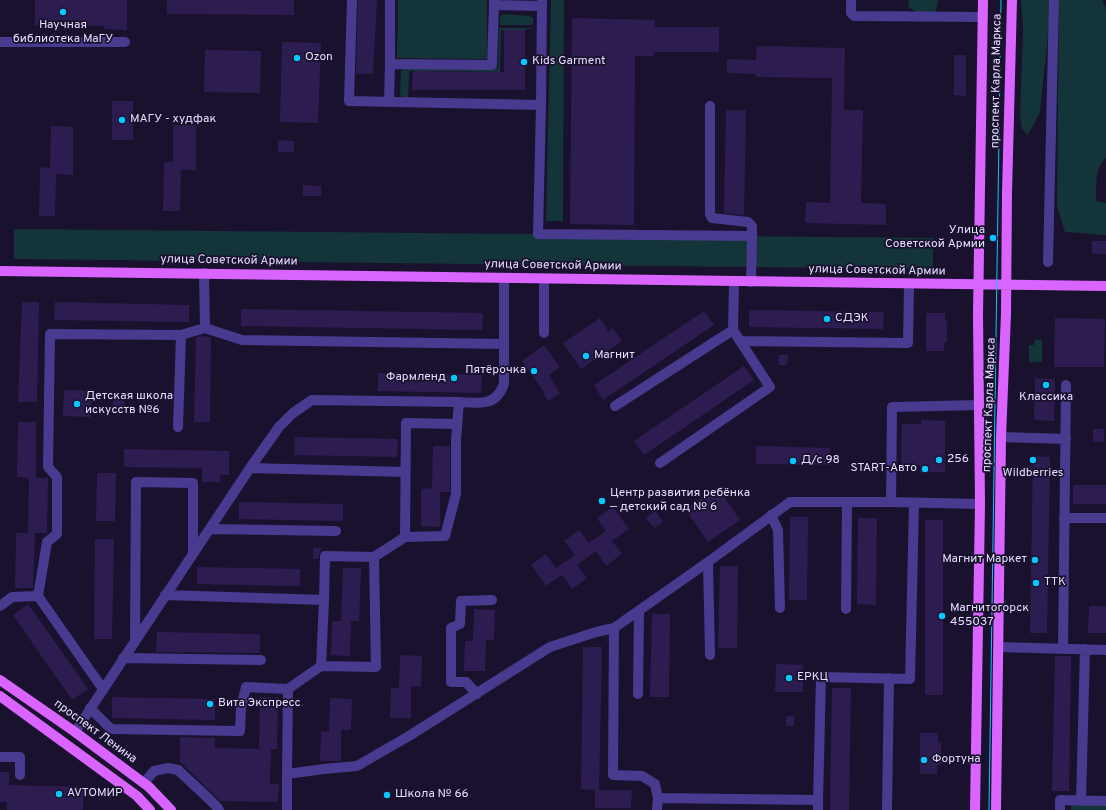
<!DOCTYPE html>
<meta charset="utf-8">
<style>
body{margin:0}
canvas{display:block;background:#19112d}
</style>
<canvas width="1106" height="810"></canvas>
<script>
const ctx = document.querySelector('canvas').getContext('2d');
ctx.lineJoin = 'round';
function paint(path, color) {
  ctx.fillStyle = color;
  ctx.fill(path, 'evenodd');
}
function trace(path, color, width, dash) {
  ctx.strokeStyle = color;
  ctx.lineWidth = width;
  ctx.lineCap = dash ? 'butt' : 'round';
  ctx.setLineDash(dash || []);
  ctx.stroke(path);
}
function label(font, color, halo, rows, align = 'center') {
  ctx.font = font + ' Overpass,sans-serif';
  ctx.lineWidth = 3.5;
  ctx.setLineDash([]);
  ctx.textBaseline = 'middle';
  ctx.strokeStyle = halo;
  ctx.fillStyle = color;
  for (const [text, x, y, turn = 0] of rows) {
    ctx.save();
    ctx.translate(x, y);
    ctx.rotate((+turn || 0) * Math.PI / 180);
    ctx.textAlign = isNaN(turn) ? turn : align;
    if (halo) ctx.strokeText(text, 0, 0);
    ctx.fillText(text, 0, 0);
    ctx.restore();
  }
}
paint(new Path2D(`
 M 398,0 L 487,0 L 487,59 L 397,58 Z
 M 551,0 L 564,0 L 563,221 L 546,221 Z
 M 909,0 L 938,0 L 936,12 L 920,14 L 908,7 Z
 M 1021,0 L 1050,0 L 1049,25 L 1040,112 L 1028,135 L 1022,129 L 1020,115 L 1023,30 Z
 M 1059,0 L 1102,0 L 1106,9 L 1106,158 C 1094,168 1097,186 1096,201 L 1106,203 L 1106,235 L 1065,232 L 1057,206 Z
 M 503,14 L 529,16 L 533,18 L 533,25 L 500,25 L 500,17 Z
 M 499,28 L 533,28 L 525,30 L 501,30 L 500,72 L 409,71 L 408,102 L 400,95 L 401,71 L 408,66 L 498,68 Z
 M 14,229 L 933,238 L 933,269 L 14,259 Z
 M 1035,340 L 1042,340 L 1042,362 L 1029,362 L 1029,345 L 1034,345 Z
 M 1071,804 L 1106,805 L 1106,810 L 1071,810 Z`), '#133438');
paint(new Path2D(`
 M 35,0 L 127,0 L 127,30 L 104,29 L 104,26 L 35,25 Z
 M 167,0 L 294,0 L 294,15 L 167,14 Z
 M 358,0 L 377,0 L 373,74 L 356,74 Z
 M 572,18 L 655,20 L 655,27 L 719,27 L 719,52 L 654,52 L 654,56 L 635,56 L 634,225 L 570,224 Z
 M 504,30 L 525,30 L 525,90 L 412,90 L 413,71 L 504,72 Z
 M 282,42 L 321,43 L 318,123 L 280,122 Z
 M 757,46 L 845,48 L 844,110 L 863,110 L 861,203 L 886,204 L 886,225 L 805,223 L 806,202 L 830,203 L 832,78 L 756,77 L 756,74 L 727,73 L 727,59 L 756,60 Z
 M 205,50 L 261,51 L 260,93 L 204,92 Z
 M 954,55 L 966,55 L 966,96 L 954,95 Z
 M 112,101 L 133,101 L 133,140 L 112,140 Z
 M 726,110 L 746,110 L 744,215 L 724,213 Z
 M 173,125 L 196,125 L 196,170 L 181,170 L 180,211 L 163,211 L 164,162 L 173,162 Z
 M 51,126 L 73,127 L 73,175 L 56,174 L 55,216 L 39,216 L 40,167 L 50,168 Z
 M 278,140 L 294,141 L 294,152 L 278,152 Z
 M 303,185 L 321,186 L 321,196 L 303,196 Z
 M 1092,241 L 1106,241 L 1106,254 L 1092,254 Z
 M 22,302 L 39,302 L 37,402 L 18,402 Z
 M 55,302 L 189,305 L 189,322 L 54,320 Z
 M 241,309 L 483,313 L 482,330 L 241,326 Z
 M 749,310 L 884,312 L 883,329 L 749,327 Z
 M 704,311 L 714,325 L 603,400 L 594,385 Z
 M 926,313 L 945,313 L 945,321 L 947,321 L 947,342 L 944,342 L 944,351 L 926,351 Z
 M 600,318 L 608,331 L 613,328 L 622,341 L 581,369 L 563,343 Z
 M 1055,318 L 1105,319 L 1104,367 L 1054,367 Z
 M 199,336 L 211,337 L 210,422 L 194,422 L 196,338 Z
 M 544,345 L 560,367 L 549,375 L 560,394 L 548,401 L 544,394 L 545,393 L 522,361 Z
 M 779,355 L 788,355 L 787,365 L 779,365 Z
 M 744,366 L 754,380 L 644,455 L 634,441 Z
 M 378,373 L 482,375 L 481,393 L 378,391 Z
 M 1035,378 L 1055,379 L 1054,421 L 1034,420 Z
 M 64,390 L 91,391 L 91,417 L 63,416 Z
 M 113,397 L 125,398 L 124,406 L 113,406 Z
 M 921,420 L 945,421 L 945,472 L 920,472 L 920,465 L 901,465 L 902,424 L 921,424 Z
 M 18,422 L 36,422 L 36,478 L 48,478 L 47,533 L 35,533 L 33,588 L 15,588 L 16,533 L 28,533 L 29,478 L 17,477 Z
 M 1093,429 L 1104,429 L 1104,442 L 1093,442 Z
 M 295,437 L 398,439 L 397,457 L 294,455 Z
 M 433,446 L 450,446 L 450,492 L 440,492 L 440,527 L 421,526 L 421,489 L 432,488 Z
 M 756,446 L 830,448 L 830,465 L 756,464 Z
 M 124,449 L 229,451 L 229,475 L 220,475 L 220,482 L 202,482 L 202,468 L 124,467 Z
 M 1033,456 L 1050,457 L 1047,633 L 1030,633 Z
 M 97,473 L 116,473 L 115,521 L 96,521 Z
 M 1073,485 L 1106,485 L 1106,504 L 1073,504 Z
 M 717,487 L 740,520 L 708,542 L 685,509 Z
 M 239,502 L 343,504 L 343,521 L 239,519 Z
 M 613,507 L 629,529 L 612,541 L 622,554 L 606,566 L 596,551 L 577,565 L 587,578 L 572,589 L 562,575 L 546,586 L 531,565 L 546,554 L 556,568 L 575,555 L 564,541 L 579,530 L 589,543 L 606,531 L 597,518 Z
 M 655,511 L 663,522 L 654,528 L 646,518 Z
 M 790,517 L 808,517 L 807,600 L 789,600 Z
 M 858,518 L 877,518 L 876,605 L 857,604 Z
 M 925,520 L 943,520 L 943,695 L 925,695 Z
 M 95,539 L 114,539 L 112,639 L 94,639 Z
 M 313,548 L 321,548 L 318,559 L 313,559 Z
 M 720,566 L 738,566 L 737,648 L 718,648 Z
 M 197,567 L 300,569 L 300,586 L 197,584 Z
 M 343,568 L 361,568 L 359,621 L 351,621 L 350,656 L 331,655 L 332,621 L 341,621 Z
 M 28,604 L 88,689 L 72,700 L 13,615 Z
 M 1089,606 L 1106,606 L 1106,633 L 1088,633 Z
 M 474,609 L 495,610 L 494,640 L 486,640 L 485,671 L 464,671 L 465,641 L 473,641 Z
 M 652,614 L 670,614 L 669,697 L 650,697 Z
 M 157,632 L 260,634 L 260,653 L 156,652 Z
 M 583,647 L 602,647 L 599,790 L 632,790 L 631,808 L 595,808 L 595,790 L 581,789 Z
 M 400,655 L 422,656 L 421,686 L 411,686 L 411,718 L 390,718 L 391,688 L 399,688 Z
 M 1055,656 L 1071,656 L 1069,791 L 1052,791 Z
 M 776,664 L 803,665 L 803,692 L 775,692 Z
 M 832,688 L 851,688 L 849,810 L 830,810 Z
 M 112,697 L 215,699 L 215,720 L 112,718 Z
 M 260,697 L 278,698 L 277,749 L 271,749 L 270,784 L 279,784 L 278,802 L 220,801 L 180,762 L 180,737 L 215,738 L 215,748 L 259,749 Z
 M 330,698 L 352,699 L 351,730 L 341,730 L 341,761 L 320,761 L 321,731 L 329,732 Z
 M 786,716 L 794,716 L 794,726 L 786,726 Z
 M 920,733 L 938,733 L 938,743 L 941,743 L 941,765 L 937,765 L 937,774 L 920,774 Z
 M 0,772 L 9,772 L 9,785 L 84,787 L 83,810 L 7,810 L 7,802 L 0,802 Z`), '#2d1c4f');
trace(new Path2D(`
 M 352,0 L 349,101 L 541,105 L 538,234 L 752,236 L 751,282
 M 390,0 L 390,64
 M 494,0 L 494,5 L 542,6
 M 851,0 L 851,13 L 854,16 L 983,17
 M 0,42 L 125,42
 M 389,101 L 390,64 L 492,65 L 494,5
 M 541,105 L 542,0
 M 710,106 L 710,214 L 712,218 L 748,222 L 752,226 L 752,236
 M 1048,262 L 1054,0
 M 204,273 L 205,328 L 242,340 L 504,344
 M 734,282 L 733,330 L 740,341 L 908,343 L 909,285
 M 544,333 L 544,279
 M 615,406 L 733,330
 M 178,427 L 181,335
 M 1001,437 L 1066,439
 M 660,463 L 770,387 L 740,341
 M 250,468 L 405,472
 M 891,502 L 892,407 L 980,405
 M 771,515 L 778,530 L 780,608
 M 1064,518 L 1106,518
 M 210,529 L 336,531
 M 405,537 L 406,423 L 457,424
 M 708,562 L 710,655
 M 165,595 L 324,600 L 325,556 L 374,557
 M 324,600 L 321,666 L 376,667 L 374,557 L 405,537 L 445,536 L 456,494 L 456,440 L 459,402 C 479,403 497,407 504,383 L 504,278
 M 0,606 L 12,597 L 38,596
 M 846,609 L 847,503
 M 614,628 L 613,775 L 642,776 L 655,784 L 658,798
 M 135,641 L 136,482 L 193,483 L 193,554
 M 999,647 L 1106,650
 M 1063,649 L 1066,385
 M 123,658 L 261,660
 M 103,689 L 38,596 L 47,542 L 57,534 L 57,477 L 48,467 L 50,334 L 181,335 L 205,328
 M 477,694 L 466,682 L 451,682 L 451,628 L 460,624 L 461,601 L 492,600
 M 638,694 L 639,611
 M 90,708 L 111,729 L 240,731 L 241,708 L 246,687 L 288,689
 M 75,732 L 250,468 L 279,427 L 293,413 L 312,400 L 459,402
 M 0,757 L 20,757 L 20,775
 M 287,774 L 288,689 L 321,666
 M 144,783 L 154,771 L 168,768 L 178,770 L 208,798 L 217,807 L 219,810
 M 818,800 L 821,677 L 910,679 L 914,503
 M 1081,801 L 1085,649
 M 287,810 L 287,774 L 324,769 L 357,766 L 409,736 L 550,647 L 596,632 L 614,628 L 708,562 L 790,502 L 891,502 L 980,504
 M 657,810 L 658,798 L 818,800 L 818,810
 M 887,810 L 889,678
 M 1060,810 L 1060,800 L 1106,801`), '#483a8e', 10);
trace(new Path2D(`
 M 0,271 C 369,274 737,283 1106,286
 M 0,680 L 75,732 L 149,787 L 171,810
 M 0,696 L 137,796 L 150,810
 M 975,810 L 980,504 L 978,314 L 983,0
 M 996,810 L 1001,437 L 1006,314 L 1007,193 L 1012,0`), '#da64ff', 10);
trace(new Path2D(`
 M 989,810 L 1001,0`), '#09c6ff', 1);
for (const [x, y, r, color] of [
 [63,12,4,"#09c6ff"],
 [297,58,4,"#09c6ff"],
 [524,62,4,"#09c6ff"],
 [122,120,4,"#09c6ff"],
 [993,238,4,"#09c6ff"],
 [827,319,4,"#09c6ff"],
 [586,356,4,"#09c6ff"],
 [534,371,4,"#09c6ff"],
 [454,378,4,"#09c6ff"],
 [1046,385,4,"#09c6ff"],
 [77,404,4,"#09c6ff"],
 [939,460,4,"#09c6ff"],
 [1033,460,4,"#09c6ff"],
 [793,461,4,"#09c6ff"],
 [925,469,4,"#09c6ff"],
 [602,501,4,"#09c6ff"],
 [1035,560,4,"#09c6ff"],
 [1036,583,4,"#09c6ff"],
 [942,616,4,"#09c6ff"],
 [789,678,4,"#09c6ff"],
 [210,704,4,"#09c6ff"],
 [924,760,4,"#09c6ff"],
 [59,794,4,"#09c6ff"],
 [387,795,4,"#09c6ff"]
]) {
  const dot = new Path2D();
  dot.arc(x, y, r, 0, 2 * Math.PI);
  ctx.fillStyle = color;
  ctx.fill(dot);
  trace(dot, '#19112d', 1.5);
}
label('12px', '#e5ddff', '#19112d', [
 ["Научная",63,26,"center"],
 ["библиотека МаГУ",63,40,"center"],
 ["Ozon",305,58],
 ["Kids Garment",532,62],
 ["МАГУ - худфак",130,120],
 ["Улица",985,231,"right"],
 ["Советской Армии",985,245,"right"],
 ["СДЭК",835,319],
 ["Магнит",594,356],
 ["Пятёрочка",526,371,"right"],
 ["Фармленд",446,378,"right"],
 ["Детская школа",85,397],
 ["искусств №6",85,411],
 ["Классика",1046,398,"center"],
 ["256",947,460],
 ["Д/с 98",801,461],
 ["START-Авто",917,469,"right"],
 ["Wildberries",1033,474,"center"],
 ["Центр развития ребёнка",610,494],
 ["— детский сад № 6",610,508],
 ["Магнит Маркет",1027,560,"right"],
 ["ТТК",1044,583],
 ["Магнитогорск",950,609],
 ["455037",950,623],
 ["ЕРКЦ",797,678],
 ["Вита Экспресс",218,704],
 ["Фортуна",932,760],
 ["AVTOМИР",67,794],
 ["Школа № 66",395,795]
], 'left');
label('12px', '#e5ddff', '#19112d', [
 ["проспект Карла Маркса",997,81,-89],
 ["улица Советской Армии",229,261,1],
 ["улица Советской Армии",553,266,1],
 ["улица Советской Армии",877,271,1],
 ["проспект Карла Маркса",990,405,-88],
 ["проспект Ленина",95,732,36]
]);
</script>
